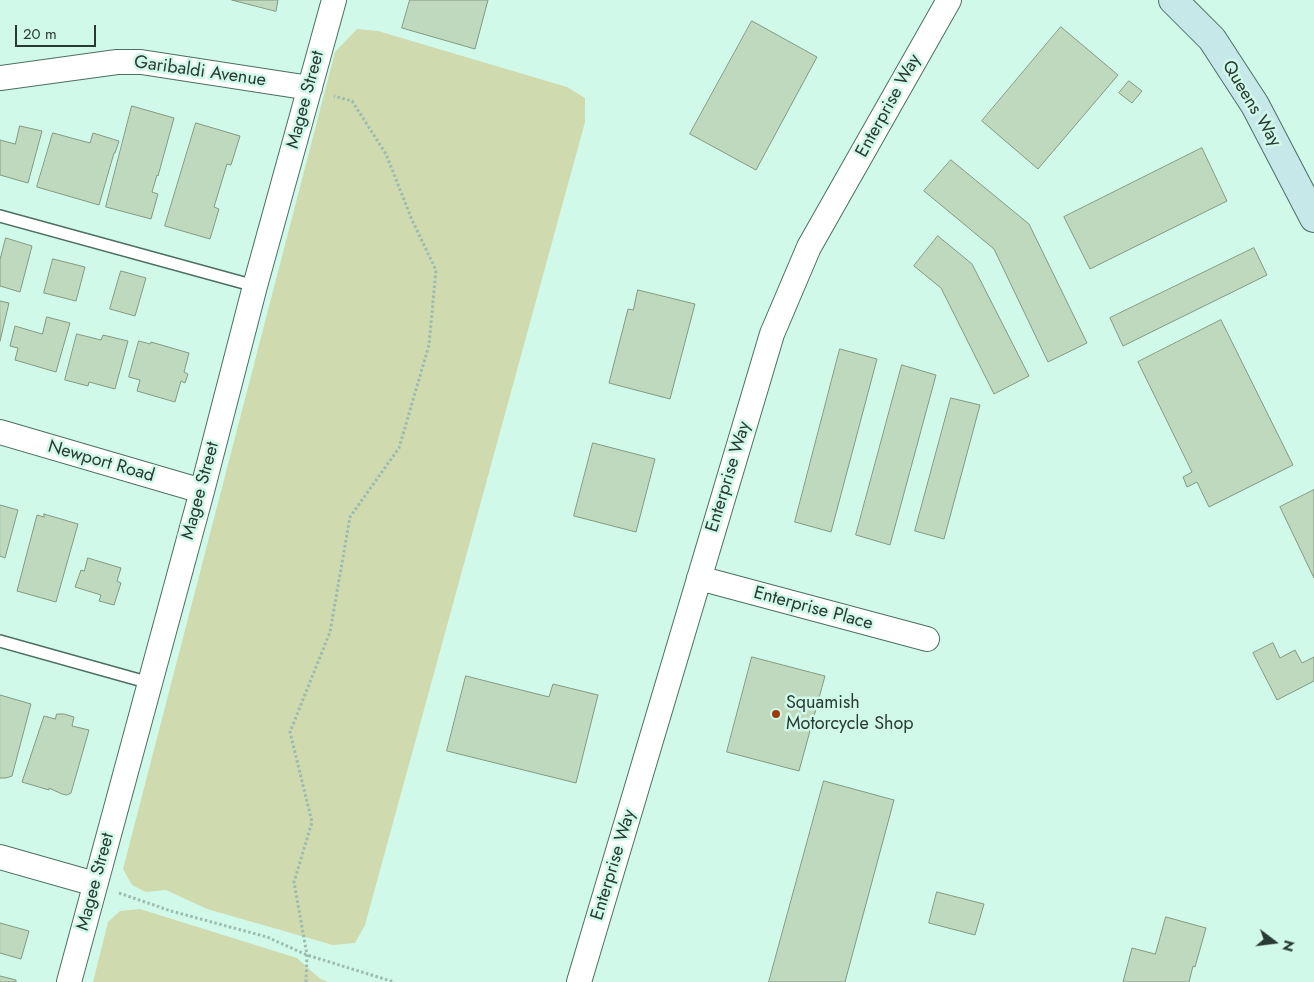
<!DOCTYPE html>
<style>
body{margin:0}
#map{position:relative;width:1314px;height:982px;overflow:hidden;background:#d1f9ea;font-family:Jost,sans-serif}
canvas{display:block}
.north{position:absolute;left:1249px;top:917px;width:50px;height:50px;-webkit-text-stroke:4px #d1f9ea;paint-order:stroke;rotate:105deg;font-size:14px;font-weight:700;line-height:20px;text-align:center;color:#293933}
.north::after{content:'';display:block;margin:auto;width:18px;height:22px;background:#293933;clip-path:polygon(50% 0,100% 100%,50% 72%,0 100%)}
.scale{position:absolute;left:15px;top:25px;width:81px;height:22px;box-sizing:border-box;border:2px solid #293933;border-top:0;padding-left:6px;font-size:15px;line-height:18px;white-space:nowrap;color:#293933;-webkit-text-stroke:4px #d1f9ea;paint-order:stroke}
</style>
<div id="map">
<canvas width="1314" height="982"></canvas>
<div class="north">N</div>
<div class="scale">20 m</div>
</div>
<script>
const ctx = document.querySelector('canvas').getContext('2d');
ctx.lineJoin = 'round';
function paint(path, color) {
  ctx.fillStyle = color;
  ctx.fill(path, 'evenodd');
}
function trace(path, color, width, dash) {
  ctx.strokeStyle = color;
  ctx.lineWidth = width;
  ctx.lineCap = dash ? 'butt' : 'round';
  ctx.setLineDash(dash || []);
  ctx.stroke(path);
}
function label(font, color, halo, rows, align = 'center') {
  ctx.font = font + ' Jost,sans-serif';
  ctx.lineWidth = 5;
  ctx.setLineDash([]);
  ctx.textBaseline = 'middle';
  ctx.strokeStyle = halo;
  ctx.fillStyle = color;
  for (const [text, x, y, turn = 0] of rows) {
    ctx.save();
    ctx.translate(x, y);
    ctx.rotate((+turn || 0) * Math.PI / 180);
    ctx.textAlign = isNaN(turn) ? turn : align;
    if (halo) ctx.strokeText(text, 0, 0);
    ctx.fillText(text, 0, 0);
    ctx.restore();
  }
}
paint(new Path2D(`
 M 357,29 L 378,31 L 567,87 L 585,98 L 585,122 L 365,925 L 355,943 L 333,945 L 207,909 L 166,890 L 146,892 L 132,885 L 123,869 L 335,52 Z
 M 140,909 L 297,958 L 319,978 L 328,982 L 93,982 L 108,922 L 120,911 Z`), '#d0daaf');
const building = new Path2D(`
 M 232,0 L 278,0 L 276,11 Z
 M 410,0 L 488,0 L 475,49 L 402,28 Z
 M 752,21 L 817,57 L 756,170 L 690,134 Z
 M 1061,27 L 1118,75 L 1038,169 L 982,121 Z
 M 1129,81 L 1142,91 L 1132,103 L 1119,93 Z
 M 132,106 L 174,118 L 158,176 L 157,175 L 152,192 L 158,194 L 151,219 L 106,207 Z
 M 196,123 L 240,136 L 231,165 L 227,164 L 214,207 L 219,209 L 210,239 L 165,226 Z
 M 20,126 L 42,131 L 28,183 L 0,175 L 0,140 L 15,144 Z
 M 53,133 L 90,143 L 93,133 L 119,141 L 115,153 L 114,153 L 99,205 L 37,187 Z
 M 1202,148 L 1227,201 L 1090,269 L 1064,217 Z
 M 951,160 L 1029,224 L 1087,343 L 1048,362 L 994,249 L 924,191 Z
 M 938,236 L 972,264 L 1029,376 L 994,394 L 941,288 L 914,266 Z
 M 6,238 L 32,246 L 20,292 L 0,286 L 0,260 Z
 M 1254,248 L 1267,275 L 1123,346 L 1110,318 Z
 M 53,259 L 85,267 L 76,301 L 44,293 Z
 M 121,271 L 146,278 L 135,316 L 110,309 Z
 M 638,290 L 695,304 L 670,399 L 609,383 L 628,309 L 633,310 Z
 M 0,301 L 9,303 L 0,341 Z
 M 47,317 L 70,323 L 56,372 L 15,360 L 18,348 L 10,346 L 15,326 L 42,334 Z
 M 1221,320 L 1293,465 L 1209,507 L 1197,482 L 1187,487 L 1183,477 L 1192,472 L 1138,362 Z
 M 77,334 L 101,340 L 103,335 L 128,341 L 115,389 L 89,382 L 88,386 L 65,380 Z
 M 139,341 L 150,344 L 151,342 L 189,353 L 184,372 L 188,374 L 185,383 L 181,381 L 175,402 L 137,391 L 140,380 L 129,377 Z
 M 840,349 L 877,359 L 831,532 L 795,522 Z
 M 902,365 L 936,375 L 890,545 L 856,535 Z
 M 951,398 L 980,405 L 944,539 L 915,531 Z
 M 593,443 L 655,459 L 636,532 L 574,516 Z
 M 1314,490 L 1314,578 L 1280,507 Z
 M 0,505 L 18,510 L 5,558 L 0,556 Z
 M 44,514 L 78,524 L 56,602 L 17,591 L 37,515 L 44,517 Z
 M 88,558 L 121,568 L 117,581 L 121,583 L 114,605 L 99,601 L 101,595 L 75,587 L 81,570 L 84,571 Z
 M 1273,643 L 1280,658 L 1295,650 L 1302,663 L 1314,657 L 1314,681 L 1277,700 L 1253,653 Z
 M 752,657 L 825,676 L 799,771 L 727,752 Z
 M 466,676 L 549,697 L 553,684 L 598,695 L 576,783 L 447,751 Z
 M 0,695 L 31,704 L 12,776 L 6,778 L 0,778 Z
 M 57,714 L 64,714 L 74,717 L 72,726 L 89,730 L 71,793 L 67,795 L 62,794 L 49,788 L 49,790 L 22,782 L 44,716 L 55,719 Z
 M 824,781 L 894,800 L 845,982 L 769,982 Z
 M 937,892 L 984,904 L 975,935 L 929,923 Z
 M 1166,917 L 1206,928 L 1195,967 L 1193,966 L 1189,982 L 1123,982 L 1132,948 L 1155,954 Z
 M 0,923 L 29,931 L 21,959 L 0,953 Z
 M 0,976 L 16,980 L 16,982 L 0,982 Z`);
paint(building, '#bfd9be');
trace(building, '#829a81', 1);
const lane = new Path2D(`
 M 0,216 L 255,286
 M 0,641 L 150,683`);
const street = new Path2D(`
 M 0,78 L 117,62 L 141,62 L 310,88
 M 0,432 L 202,491
 M 699,578 L 927,639
 M 0,857 L 95,884
 M 69,982 L 202,491 L 255,286 L 334,0
 M 579,982 L 772,334 L 809,247 L 949,0`);
const secondary = new Path2D(`
 M 1173,0 L 1212,39 L 1255,105 L 1314,218`);
trace(lane, '#4b6f62', 14);
trace(street, '#4b6f62', 26);
trace(secondary, '#4b6f62', 30);
trace(new Path2D(`
 M 119,893 L 171,911 L 267,937 L 307,955 L 394,982
 M 306,982 L 307,955 L 294,882 L 312,822 L 290,732 L 330,632 L 350,517 L 399,448 L 429,345 L 436,270 L 412,220 L 386,154 L 352,101 L 334,96`), '#9bbbaf', 3, [2.5, 2.5]);
trace(lane, '#fff', 11);
trace(street, '#fff', 24);
trace(secondary, '#c7e8e8', 28);
for (const [x, y, r, color] of [
 [776,714,5,"#9f3b0a"]
]) {
  const dot = new Path2D();
  dot.arc(x, y, r, 0, 2 * Math.PI);
  ctx.fillStyle = color;
  ctx.fill(dot);
  trace(dot, '#d1f9ea', 2);
}
label('18px', '#293933', '#d1f9ea', [
 ["Garibaldi Avenue",200,72,8],
 ["Magee Street",306,100,-75],
 ["Queens Way",1251,104,59],
 ["Enterprise Way",889,106,-61],
 ["Newport Road",101,462,16],
 ["Enterprise Way",729,477,-73],
 ["Magee Street",201,491,-75],
 ["Enterprise Place",813,609,15],
 ["Enterprise Way",614,865,-73],
 ["Magee Street",96,882,-75]
]);
label('18px', '#293933', '#d1f9ea', [
 ["Squamish",786,704],
 ["Motorcycle Shop",786,725]
], 'left');
</script>
